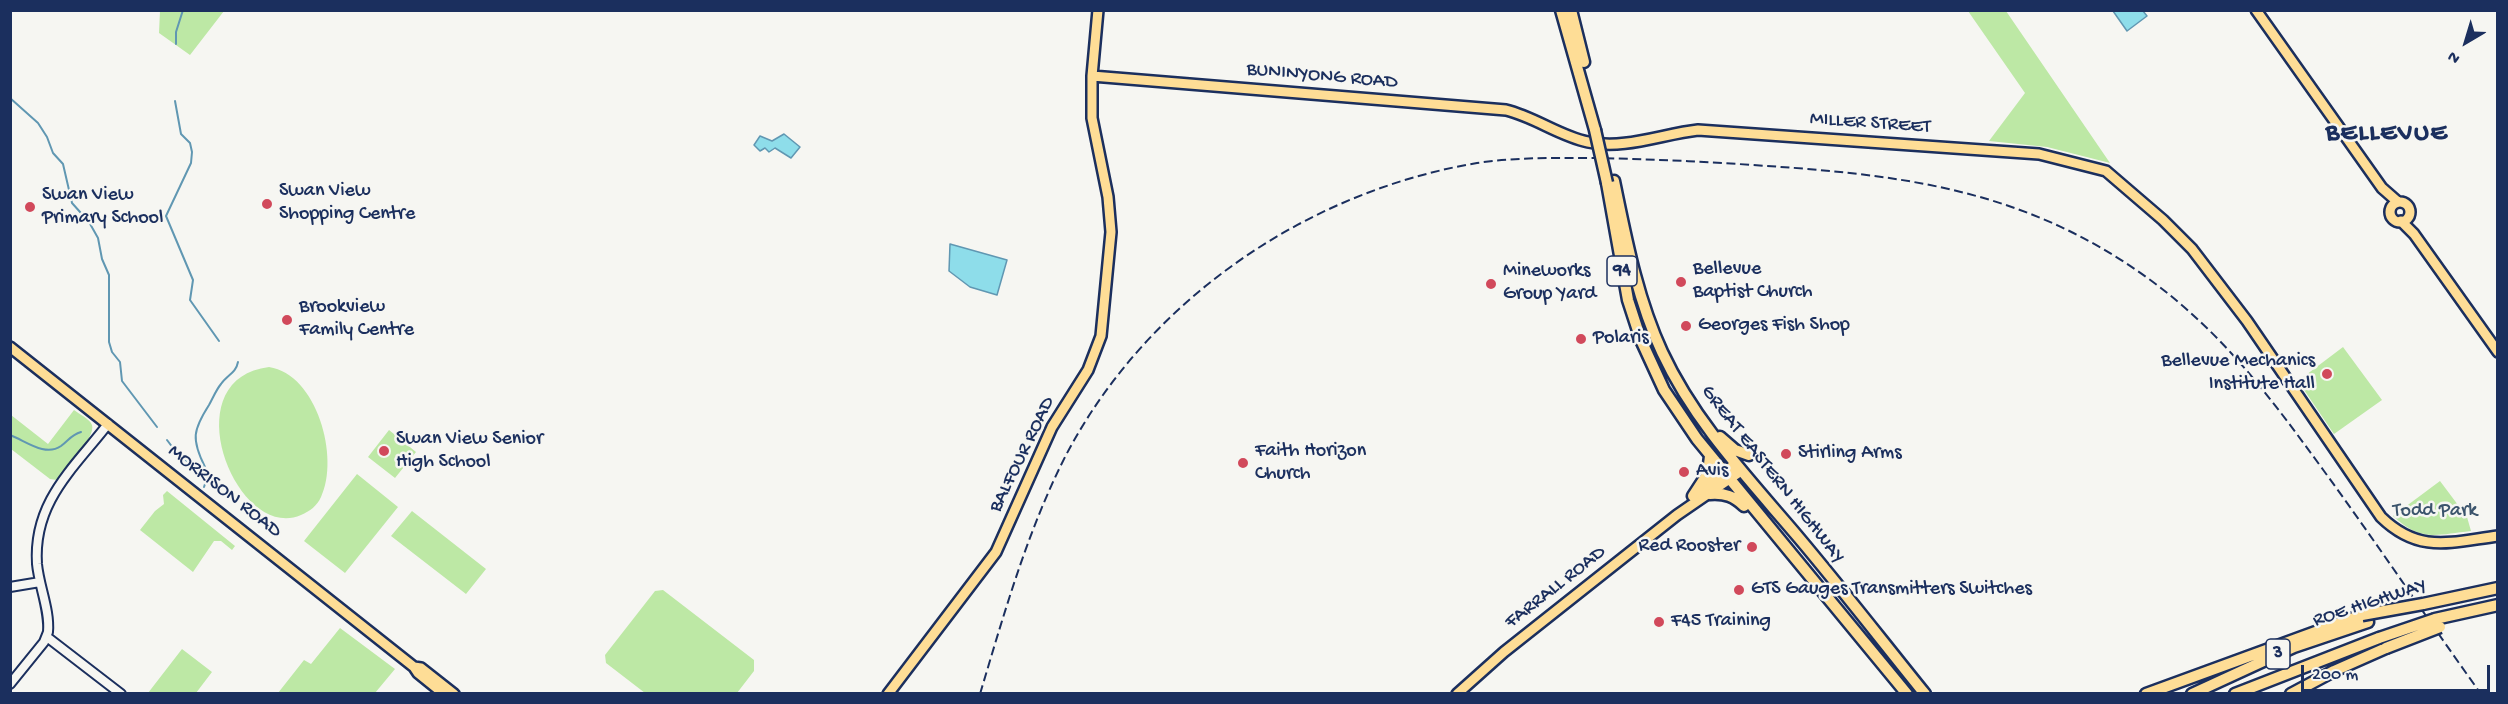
<!DOCTYPE html>
<style>
body{margin:0}
#map{position:relative;width:2508px;height:704px;overflow:hidden;background:#f6f6f2;font-family:"Gochi Hand",sans-serif}
canvas{display:block}
.frame{position:absolute;inset:0;border:12px solid #1b2f5e;pointer-events:none}
.north{position:absolute;left:2436px;top:12px;width:60px;height:60px;-webkit-text-stroke:4px #f6f6f2;paint-order:stroke;rotate:218deg;font-size:16px;font-weight:700;line-height:24px;text-align:center;color:#1b2f5e}
.north::after{content:'';display:block;margin:auto;width:21px;height:27px;background:#1b2f5e;clip-path:polygon(50% 0,100% 100%,50% 72%,0 100%)}
.scale{position:absolute;left:2301px;top:665px;width:189px;height:27px;box-sizing:border-box;border:3px solid #1b2f5e;border-top:0;padding-left:8px;font-size:18px;line-height:21px;white-space:nowrap;color:#1b2f5e;-webkit-text-stroke:4px #f6f6f2;paint-order:stroke}
</style>
<div id="map">
<canvas width="2508" height="704"></canvas>
<div class="frame"></div>
<div class="north">N</div>
<div class="scale">200 m</div>
</div>
<script>
const ctx = document.querySelector('canvas').getContext('2d');
ctx.lineJoin = 'round';
function paint(path, color) {
  ctx.fillStyle = color;
  ctx.fill(path, 'evenodd');
}
function trace(path, color, width, dash) {
  ctx.strokeStyle = color;
  ctx.lineWidth = width;
  ctx.lineCap = dash ? 'butt' : 'round';
  ctx.setLineDash(dash || []);
  ctx.stroke(path);
}
function label(font, color, halo, rows, align = 'center') {
  ctx.font = font + ' "Gochi Hand",sans-serif';
  ctx.lineWidth = 5;
  ctx.setLineDash([]);
  ctx.textBaseline = 'middle';
  ctx.strokeStyle = halo;
  ctx.fillStyle = color;
  for (const [text, x, y, turn = 0] of rows) {
    ctx.save();
    ctx.translate(x, y);
    ctx.rotate((+turn || 0) * Math.PI / 180);
    ctx.textAlign = isNaN(turn) ? turn : align;
    if (halo) ctx.strokeText(text, 0, 0);
    ctx.fillText(text, 0, 0);
    ctx.restore();
  }
}
paint(new Path2D(`
 M 160,11 L 160,10 L 224,11 L 190,55 L 159,33 Z
 M 1968,11 L 2006,11 L 2110,163 L 2047,147 L 1989,141 L 2025,93 Z
 M 2343,347 L 2382,400 L 2334,434 L 2298,381 Z
 M 269,367 C 317,374 340,458 321,497 C 317,506 310,511 301,515 C 237,543 171,379 269,367 Z
 M 74,410 C 79,414 90,419 92,425 C 96,437 65,470 57,480 L 50,479 L 11,449 L 11,415 L 48,444 Z
 M 389,430 L 416,452 L 395,478 L 368,457 Z
 M 357,474 L 398,507 L 345,573 L 304,541 Z
 M 2440,481 L 2467,517 L 2471,531 C 2435,535 2421,542 2393,516 Z
 M 167,491 L 235,546 L 232,550 L 221,541 L 214,541 L 193,572 L 140,530 L 155,511 L 164,504 L 163,495 Z
 M 412,511 L 486,569 L 466,594 L 391,536 Z
 M 663,590 L 754,660 L 754,671 L 737,693 L 645,693 L 606,663 L 605,655 L 655,591 Z
 M 340,628 L 395,669 L 375,693 L 278,693 L 304,660 L 311,664 Z
 M 182,649 L 212,672 L 196,693 L 148,693 Z`), '#bde8a5');
const water = new Path2D(`
 M 2113,11 L 2143,11 L 2147,16 L 2127,31 Z
 M 784,134 L 800,147 L 791,158 L 775,148 L 769,152 L 765,148 L 760,151 L 754,145 L 760,136 L 772,141 Z
 M 950,244 L 1007,260 L 997,295 L 970,287 L 949,271 Z`);
paint(water, '#8eddea');
trace(water, '#6097b2', 1.5);
trace(new Path2D(`
 M 176,44 L 176,32 L 183,10
 M 10,98 L 38,123 L 47,137 L 53,153 L 63,164 L 72,203 L 89,222 L 98,238 L 102,259 L 109,275 L 109,342 L 112,352 L 120,362 L 122,381 L 157,427
 M 175,101 L 181,134 L 190,143 L 192,152 L 191,163 L 166,216 L 193,280 L 190,300 L 219,341
 M 10,435 C 26,441 45,457 61,446 C 69,440 71,435 81,432
 M 167,440 C 178,455 185,464 205,467 L 207,478 L 204,487
 M 205,467 C 191,439 193,430 209,405 C 213,398 216,390 221,384 C 227,375 236,373 238,362`), '#6097b2', 2);
const minor = new Path2D(`
 M 10,587 L 40,582
 M 47,637 L 121,694
 M 10,684 L 44,642 L 48,632 C 50,610 39,586 37,564 C 33,502 73,469 108,424`);
const major = new Path2D(`
 M 2256,10 L 2382,188 L 2398,202
 M 1092,76 L 1506,110 C 1535,117 1559,136 1588,142 C 1624,150 1662,134 1698,130 L 2039,154 L 2106,171 L 2163,220 L 2192,249 L 2247,321 L 2381,517 C 2419,554 2450,542 2498,536
 M2390 212a10 10 0 1 1 20 0a10 10 0 1 1-20 0Z
 M 2401,221 L 2414,234 L 2498,352
 M 10,347 L 414,667 L 421,668 L 454,694
 M 1696,494 L 1735,464
 M 414,667 L 418,673 L 444,694
 M 888,694 L 996,552 L 1052,427 L 1088,370 L 1101,336 L 1111,232 L 1108,197 L 1092,118 L 1092,76 L 1098,10
 M 1457,694 L 1504,652 L 1677,515 L 1741,471`);
const highway = new Path2D(`
 M 1561,10 L 1595,130
 M 1571,10 L 1584,62
 M 1614,181 C 1626,239 1637,298 1662,352 C 1695,423 1749,479 1799,538 C 1842,589 1883,642 1925,694
 M 1607,183 L 1628,300 L 1641,340 L 1664,390 L 1697,439 L 1907,694
 M 1720,437 L 1735,450 L 1749,455
 M 1710,494 C 1725,493 1734,496 1744,506
 M 1693,496 L 1708,473 L 1710,456
 M 2423,604 L 2498,588
 M 2435,619 L 2498,605
 M 2146,694 L 2362,615
 M 2192,694 L 2294,647 L 2368,622
 M 2235,694 L 2379,638
 M 2291,694 L 2334,671 L 2386,648`);
trace(minor, '#1b2f5e', 12);
trace(major, '#1b2f5e', 14);
trace(highway, '#1b2f5e', 15);
trace(minor, '#f6f6f2', 8);
trace(major, '#fedd96', 9);
trace(highway, '#fedd96', 10);
trace(new Path2D(`
 M 980,694 C 1004,614 1027,532 1065,457 C 1146,301 1305,192 1477,163 C 1517,157 1557,158 1597,158 C 1645,159 1691,161 1738,164 C 1893,174 2019,185 2149,279 C 2224,334 2270,397 2324,471 C 2378,545 2428,620 2481,694`), '#1b2f5e', 2, [9, 4.5]);
const highwayBridge = new Path2D(`
 M 1595,130 L 1607,183
 M 2362,615 L 2423,604
 M 2379,638 L 2435,619
 M 2386,648 L 2440,627`);
trace(highwayBridge, '#1b2f5e', 15, []);
trace(highwayBridge, '#fedd96', 10);
for (const [x, y, r, color] of [
 [267,204,6,"#d1495b"],
 [30,207,6,"#d1495b"],
 [1681,282,6,"#d1495b"],
 [1491,284,6,"#d1495b"],
 [287,320,6,"#d1495b"],
 [1686,326,6,"#d1495b"],
 [1581,339,6,"#d1495b"],
 [2327,374,6,"#d1495b"],
 [384,451,6,"#d1495b"],
 [1786,454,6,"#d1495b"],
 [1243,463,6,"#d1495b"],
 [1684,472,6,"#d1495b"],
 [1752,547,6,"#d1495b"],
 [1739,590,6,"#d1495b"],
 [1659,622,6,"#d1495b"]
]) {
  const dot = new Path2D();
  dot.arc(x, y, r, 0, 2 * Math.PI);
  ctx.fillStyle = color;
  ctx.fill(dot);
  trace(dot, '#f6f6f2', 2);
}
for (const [x, y, w] of [
 [1622,271,30],
 [2278,654,24]
]) {
  const box = new Path2D();
  box.roundRect(x - w / 2, y - 15, w, 30, 4.5);
  ctx.fillStyle = '#f6f6f2';
  ctx.fill(box);
  trace(box, '#1b2f5e', 1.5);
}
label('bold 18px', '#1b2f5e', null, [
 ["94",1622,271],
 ["3",2278,654]
]);
label('20px', '#1b2f5e', '#f6f6f2', [
 ["BUNINYONG ROAD",1322,77,5],
 ["MILLER STREET",1870,124,4],
 ["BALFOUR ROAD",1023,455,-64],
 ["GREAT EASTERN HIGHWAY",1772,475,52],
 ["MORRISON ROAD",224,492,38],
 ["FARRALL ROAD",1556,588,-38],
 ["ROE HIGHWAY",2370,604,-18]
]);
label('20px', '#1b2f5e', '#f6f6f2', [
 ["Swan View",279,192],
 ["Shopping Centre",279,215],
 ["Swan View",42,196],
 ["Primary School",42,219],
 ["Bellevue",1693,270],
 ["Baptist Church",1693,293],
 ["Mineworks",1503,272],
 ["Group Yard",1503,295],
 ["Brookview",299,308],
 ["Family Centre",299,331],
 ["Georges Fish Shop",1698,326],
 ["Polaris",1593,339],
 ["Bellevue Mechanics",2315,362,"right"],
 ["Institute Hall",2315,385,"right"],
 ["Swan View Senior",396,440],
 ["High School",396,463],
 ["Faith Horizon",1255,452],
 ["Church",1255,475],
 ["Stirling Arms",1798,454],
 ["Avis",1696,472],
 ["Red Rooster",1740,547,"right"],
 ["GTS Gauges Transmitters Switches",1751,590],
 ["F45 Training",1671,622]
], 'left');
label('20px', '#3b546c', '#f6f6f2', [
 ["Todd Park",2435,512]
]);
ctx.letterSpacing = '1.5px';
label('bold 26px', '#1b2f5e', '#f6f6f2', [
 ["BELLEVUE",2387,135]
]);
ctx.letterSpacing = '0px';
</script>
